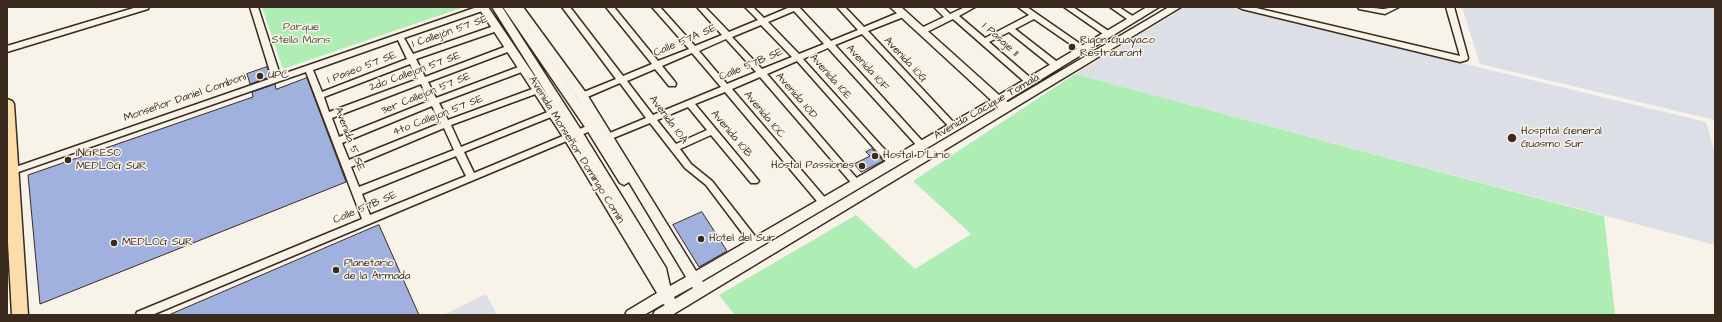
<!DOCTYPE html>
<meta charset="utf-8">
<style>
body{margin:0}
#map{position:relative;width:1722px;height:322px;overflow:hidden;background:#f7f3e8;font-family:"Architects Daughter",sans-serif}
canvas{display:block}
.frame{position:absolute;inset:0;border:8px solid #3b2a1e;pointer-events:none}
</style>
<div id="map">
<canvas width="1722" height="322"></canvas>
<div class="frame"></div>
</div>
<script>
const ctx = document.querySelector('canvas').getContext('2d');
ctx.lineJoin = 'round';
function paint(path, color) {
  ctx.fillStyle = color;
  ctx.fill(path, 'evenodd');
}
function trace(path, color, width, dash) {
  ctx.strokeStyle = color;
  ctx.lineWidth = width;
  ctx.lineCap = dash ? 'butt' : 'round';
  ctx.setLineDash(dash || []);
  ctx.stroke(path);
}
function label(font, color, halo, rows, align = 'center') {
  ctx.font = font + ' "Architects Daughter",sans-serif';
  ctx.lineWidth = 3;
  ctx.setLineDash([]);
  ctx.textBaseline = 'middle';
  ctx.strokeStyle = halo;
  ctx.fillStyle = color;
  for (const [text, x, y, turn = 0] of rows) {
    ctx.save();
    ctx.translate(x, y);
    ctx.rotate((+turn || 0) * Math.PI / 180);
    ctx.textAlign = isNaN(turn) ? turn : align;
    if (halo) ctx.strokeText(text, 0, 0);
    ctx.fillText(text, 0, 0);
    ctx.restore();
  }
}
paint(new Path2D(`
 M 1185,7 L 1229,7 L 1706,122 L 1715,154 L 1715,245 L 1075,74 Z
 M 1462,7 L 1715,7 L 1715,120 L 1480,64 Z
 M 486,294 L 497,315 L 443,315 Z`), '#dddfe6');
paint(new Path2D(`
 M 262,7 L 464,7 L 283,69 Z
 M 1075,74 L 1604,216 L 1615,315 L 735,315 L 719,295 L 856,215 L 915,269 L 971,234 L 913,181 Z`), '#aeedb4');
const building = new Path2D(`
 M 267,67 L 270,77 L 250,84 L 247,74 Z
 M 307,78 L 346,182 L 40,304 L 28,175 L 253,97 L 252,92 L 275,84 L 276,89 Z
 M 872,149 L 883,161 L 861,172 L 854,164 L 870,156 L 866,152 Z
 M 702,212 L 727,251 L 699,267 L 673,225 Z
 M 379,225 L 419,315 L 169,315 Z`);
paint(building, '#a0b1e0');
trace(building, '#3b2a1e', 1);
const street = new Path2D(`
 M 137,7 L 149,7 L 148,9 L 7,52 L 7,46 Z
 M 250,7 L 258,7 L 280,75 L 477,7 L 489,7 L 488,9 L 404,38 L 413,54 L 494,26 L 497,26 L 501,28 L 500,30 L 416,59 L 425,77 L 507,46 L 510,45 L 514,48 L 513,50 L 428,82 L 436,98 L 521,66 L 524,65 L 528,68 L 527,70 L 439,103 L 448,120 L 535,88 L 541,88 L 542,90 L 541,92 L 451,125 L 461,147 L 550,111 L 556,111 L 557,113 L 556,115 L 464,152 L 474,173 L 594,123 L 600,123 L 601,125 L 600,127 L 152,315 L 136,315 L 137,312 L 362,219 L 306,72 L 7,176 L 7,170 L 272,78 ZM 398,40 L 407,59 L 322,92 L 313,70 ZM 410,64 L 418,79 L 329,112 L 324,97 ZM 421,84 L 429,101 L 339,137 L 332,118 ZM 432,106 L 441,123 L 349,160 L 342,143 ZM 444,128 L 454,150 L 359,187 L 351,167 ZM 456,156 L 466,176 L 370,215 L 362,194 Z
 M 562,7 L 570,7 L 623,76 L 652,64 L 606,7 L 614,7 L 658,61 L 689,49 L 652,7 L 660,7 L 695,46 L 722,35 L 697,7 L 705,7 L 729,32 L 758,20 L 745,7 L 753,7 L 764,18 L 790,7 L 801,7 L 800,8 L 831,41 L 858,30 L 837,7 L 845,7 L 864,27 L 900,12 L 906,12 L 906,16 L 868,31 L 958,127 L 954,130 L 951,129 L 862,34 L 835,45 L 925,144 L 926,146 L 925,148 L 919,148 L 828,48 L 803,59 L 895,161 L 897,163 L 895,165 L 889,165 L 797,61 L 767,74 L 860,182 L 862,184 L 860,186 L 854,186 L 760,77 L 732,89 L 827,200 L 829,203 L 827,206 L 821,206 L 725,92 L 695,104 L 759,181 L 757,183 L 751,183 L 711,135 L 680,149 L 691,164 L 712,181 L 758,240 L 760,243 L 758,246 L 755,247 L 752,246 L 706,185 L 685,168 L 650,123 L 611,139 L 605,139 L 604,137 L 605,135 L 646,118 L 620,83 L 585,98 L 579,98 L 578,96 L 579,94 L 616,79 ZM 794,11 L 824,44 L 799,54 L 768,22 ZM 761,25 L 792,57 L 762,69 L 732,37 ZM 726,39 L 756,72 L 727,84 L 699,51 ZM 692,53 L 721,87 L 653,115 L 627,81 L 655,69 L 669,86 L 675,86 L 676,84 L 675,82 L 662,66 ZM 688,107 L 707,130 L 676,144 L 657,120 Z
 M 934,7 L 943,7 L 950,14 L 965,7 L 975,7 L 959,16 L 985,38 L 1029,15 L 1018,7 L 1027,7 L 1089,50 L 1088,52 L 1082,52 L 1034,19 L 1015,29 L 1060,64 L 1061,66 L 1060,68 L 1054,68 L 1009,32 L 989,42 L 1033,80 L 1034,82 L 1030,85 L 1027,84 L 953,19 L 925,33 L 919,33 L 918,31 L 919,29 L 944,17 Z
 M 1064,7 L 1073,7 L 1113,34 L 1109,37 L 1106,36 Z
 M 1110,7 L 1119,7 L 1137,19 L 1133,21 L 1130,21 Z
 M 1238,7 L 1252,7 L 1460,56 L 1446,7 L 1454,7 L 1468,58 L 1467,60 L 1460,62 L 1242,9 Z
 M 1358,7 C 1367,7 1374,8 1382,9 C 1386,9 1393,7 1399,7 L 1385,14 L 1359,9 Z`);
const secondary = new Path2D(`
 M 478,7 L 488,7 L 550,99 L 492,7 L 502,7 L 581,130 L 666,268 L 670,286 L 686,277 L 629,182 L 624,185 L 620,183 L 587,130 L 503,7 L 523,7 L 586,93 L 696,271 L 991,100 L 890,7 L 901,7 L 999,95 L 1147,7 L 1159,7 L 1006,101 L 1008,102 L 1169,7 L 1181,7 L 672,315 L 653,315 L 655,311 L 665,305 L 663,304 L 644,315 L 625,315 L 627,311 L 657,293 L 565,140 ZM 533,35 L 578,99 L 583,106 ZM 998,106 L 999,107 L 703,282 L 702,281 ZM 692,287 L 693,288 L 675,299 L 674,297 Z`);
const primary = new Path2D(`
 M 7,99 L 12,101 L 14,104 L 28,315 L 12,315 L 7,225 Z`);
trace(street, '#3b2a1e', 3);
trace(secondary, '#3b2a1e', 3);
trace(primary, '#3b2a1e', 3);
paint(street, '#f7f3e8');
paint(secondary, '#f7f3e8');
paint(primary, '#faddab');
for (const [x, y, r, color] of [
 [1072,47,4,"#3b2a1e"],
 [260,76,4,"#3b2a1e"],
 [1512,138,5,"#3b2a1e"],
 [875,156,4,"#3b2a1e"],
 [68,160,4,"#3b2a1e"],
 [862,166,4,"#3b2a1e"],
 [701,239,4,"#3b2a1e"],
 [114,243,4,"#3b2a1e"],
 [336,270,4,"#3b2a1e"]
]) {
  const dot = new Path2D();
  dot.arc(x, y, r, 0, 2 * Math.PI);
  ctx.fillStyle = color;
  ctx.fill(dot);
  trace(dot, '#f7f3e8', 1.5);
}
label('11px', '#52513c', '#f7f3e8', [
 ["Parque",301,28],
 ["Stella Maris",301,41]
]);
label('11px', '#3b2a1e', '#f7f3e8', [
 ["1 Callejón 57 SE",450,32,-19],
 ["1 Pasaje 11",1000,40,42],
 ["Calle 57A SE",685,41,-23],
 ["Avenida 10G",905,60,47],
 ["Calle 57B SE",751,65,-23],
 ["1 Paseo 57 SE",362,68,-21],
 ["Avenida 10F",867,68,48],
 ["2do Callejon 57 SE",415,72,-20],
 ["Avenida 10E",830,77,48],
 ["3er Callejon 57 SE",426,94,-22],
 ["Avenida 10D",796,96,49],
 ["Monseñor Daniel Comboni",185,98,-19],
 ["Avenida Cacique Tomalá",987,107,-30],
 ["Avenida 10C",764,115,50],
 ["4to Callejon 57 SE",438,116,-21],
 ["Avenida 10A",668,120,53],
 ["Avenida 10B",731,134,50],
 ["Avenida 5 SE",349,139,69],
 ["Avenida Monseñor Domingo Comín",576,150,58],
 ["Calle 57B SE",365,208,-23]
]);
label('11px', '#3b2a1e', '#f7f3e8', [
 ["Rigon Guayaco",1080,41],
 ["Restraurant",1080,54],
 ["UPC",268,76],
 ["Hospital General",1521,132],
 ["Guasmo Sur",1521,145],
 ["INGRESO",76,154],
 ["MEDLOG SUR",76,167],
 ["Hostal D'Lirio",883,156],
 ["Hostal Passiones",854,166,"right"],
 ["Hotel del Sur",709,239],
 ["MEDLOG SUR",122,243],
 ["Planetario",344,264],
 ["de la Armada",344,277]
], 'left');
</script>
